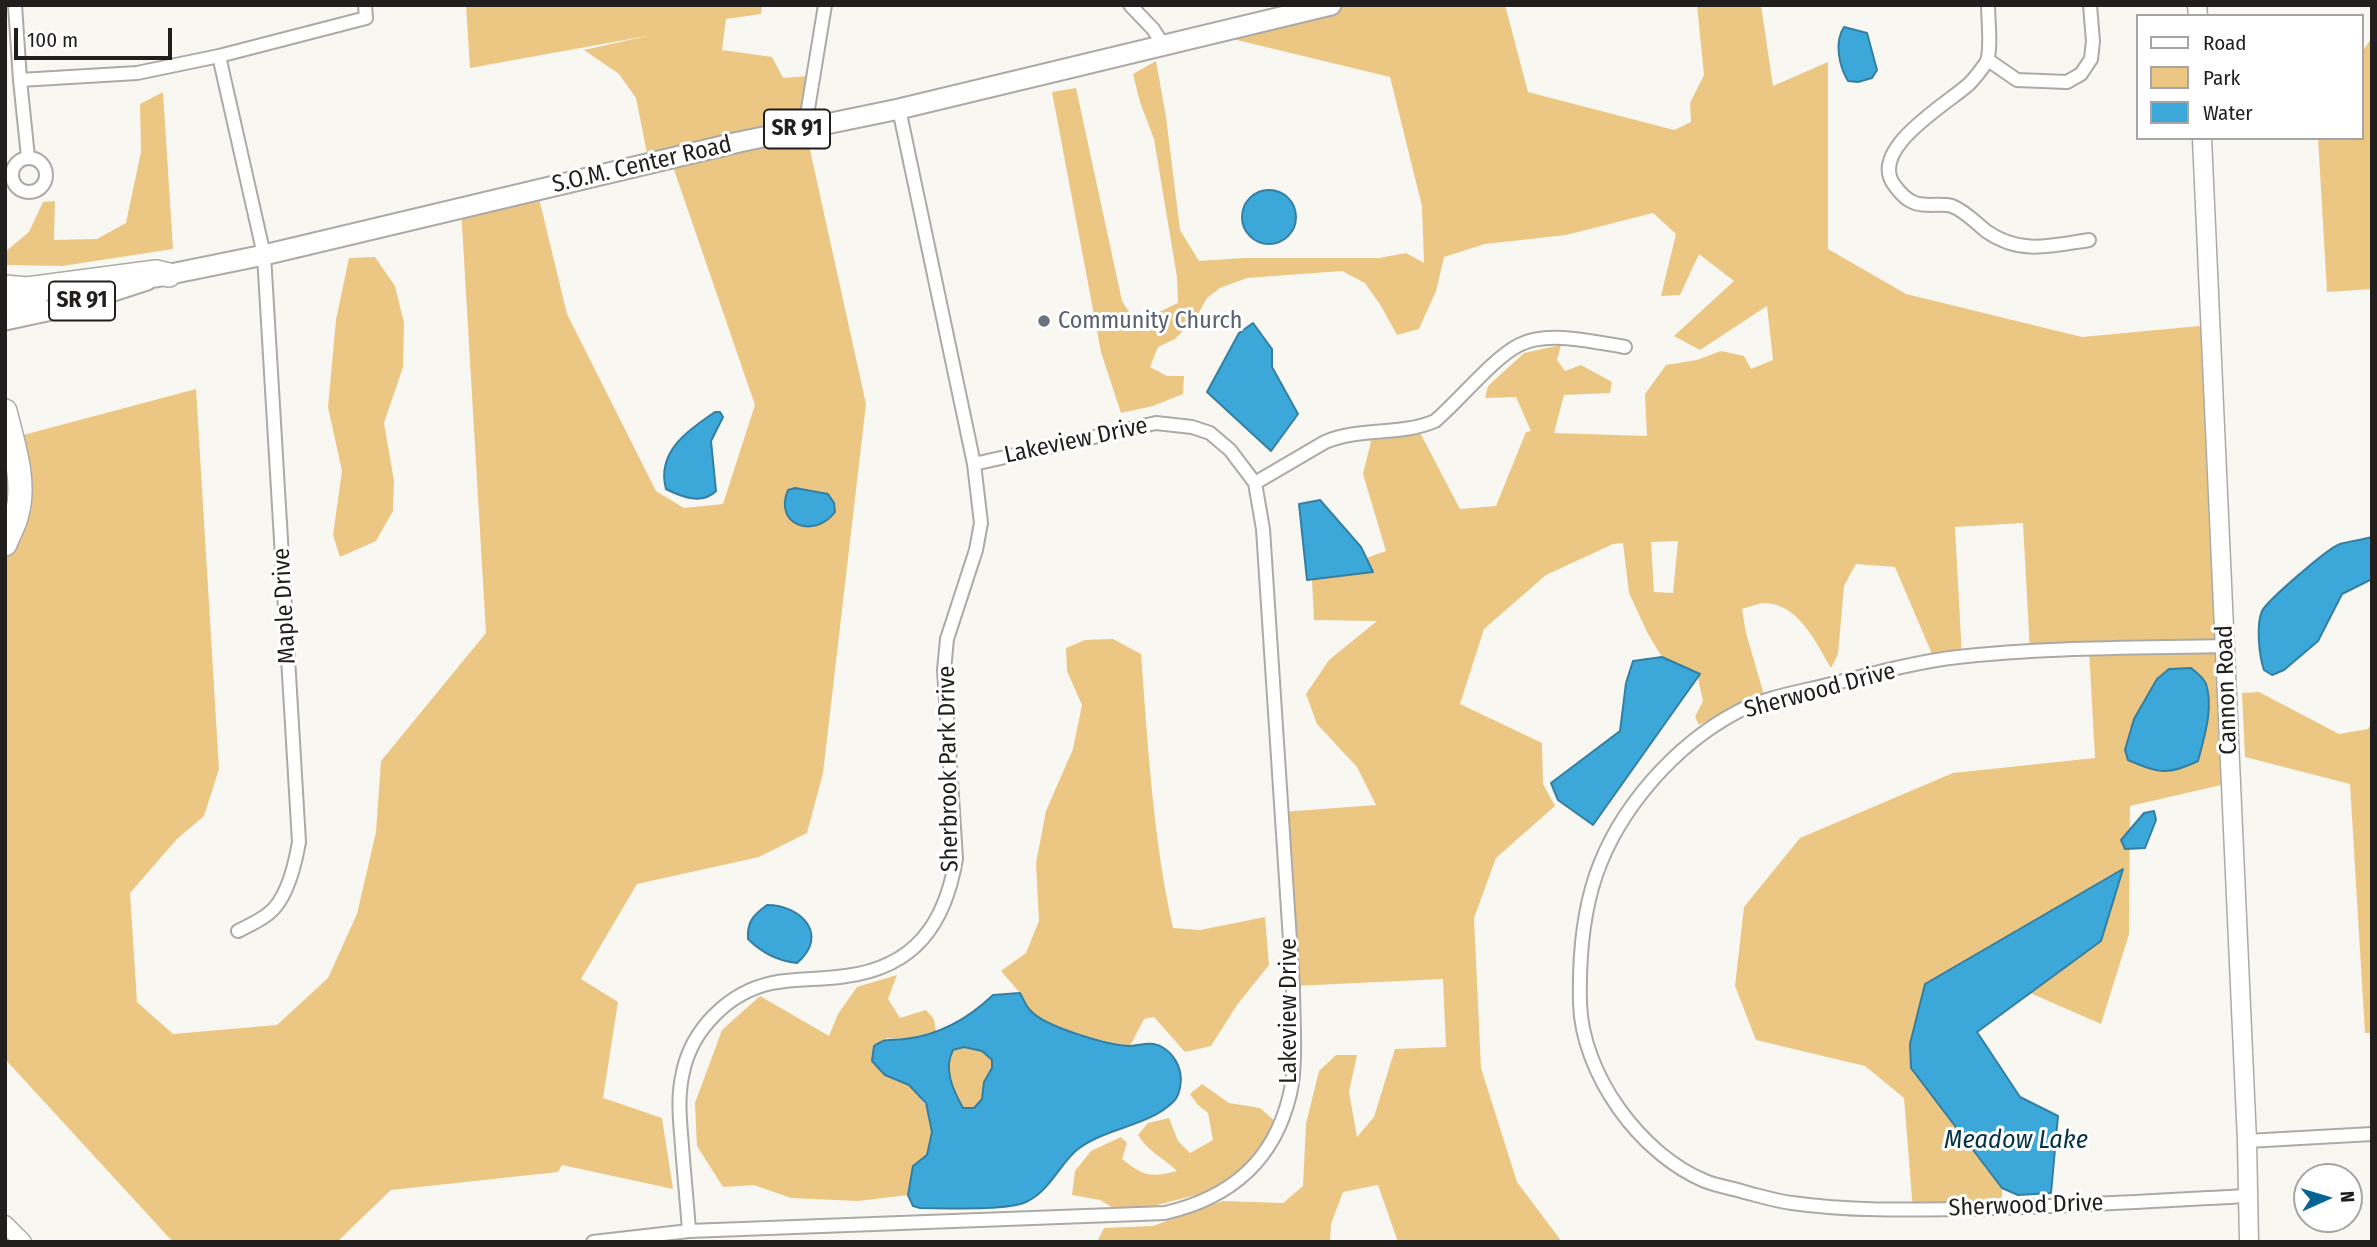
<!DOCTYPE html>
<style>
body{margin:0}
#map{position:relative;width:2377px;height:1247px;overflow:hidden;background:#f9f7f2;font-family:"Fira Sans Condensed",sans-serif}
canvas{display:block}
.frame{position:absolute;inset:0;border:7px solid #201f1d;pointer-events:none}
.legend{position:absolute;left:2136px;top:14px;width:228px;height:126px;box-sizing:border-box;background:#fff;border:2px solid #a6a5a5;margin:0;padding:9px 12px;list-style:none;font-size:21px;color:#201f1d}
.legend li{display:flex;align-items:center;gap:14px;height:35px}
.legend b{width:35px;border:2px solid #a6a5a5}
.north{position:absolute;left:2293px;top:1163px;width:70px;height:70px;box-sizing:border-box;background:#fff;border:2px solid #a6a5a5;border-radius:50%;rotate:86deg;font-size:19px;font-weight:700;line-height:28px;text-align:center;color:#201f1d}
.north::after{content:'';display:block;margin:auto;width:24px;height:32px;background:#066494;clip-path:polygon(50% 0,100% 100%,50% 72%,0 100%)}
.scale{position:absolute;left:14px;top:28px;width:158px;height:32px;box-sizing:border-box;border:4px solid #201f1d;border-top:0;padding-left:9px;font-size:21px;line-height:24px;white-space:nowrap;color:#201f1d;-webkit-text-stroke:5px #fff;paint-order:stroke}
</style>
<div id="map">
<canvas width="2377" height="1247"></canvas>
<div class="frame"></div>
<ul class="legend">
<li><b style="height:9px;background:#fff"></b>Road</li>
<li><b style="height:19px;background:#ecc783"></b>Park</li>
<li><b style="height:19px;background:#3ca8da"></b>Water</li>
</ul>
<div class="north">N</div>
<div class="scale">100 m</div>
</div>
<script>
const ctx = document.querySelector('canvas').getContext('2d');
ctx.lineJoin = 'round';
function paint(path, color) {
  ctx.fillStyle = color;
  ctx.fill(path, 'evenodd');
}
function trace(path, color, width, dash) {
  ctx.strokeStyle = color;
  ctx.lineWidth = width;
  ctx.lineCap = dash ? 'butt' : 'round';
  ctx.setLineDash(dash || []);
  ctx.stroke(path);
}
function label(font, color, halo, rows, align = 'center') {
  ctx.font = font + ' "Fira Sans Condensed",sans-serif';
  ctx.lineWidth = 6;
  ctx.setLineDash([]);
  ctx.textBaseline = 'middle';
  ctx.strokeStyle = halo;
  ctx.fillStyle = color;
  for (const [text, x, y, turn = 0] of rows) {
    ctx.save();
    ctx.translate(x, y);
    ctx.rotate((+turn || 0) * Math.PI / 180);
    ctx.textAlign = isNaN(turn) ? turn : align;
    if (halo) ctx.strokeText(text, 0, 0);
    ctx.fillText(text, 0, 0);
    ctx.restore();
  }
}
paint(new Path2D(`
 M 466,5 L 762,5 L 761,14 L 726,19 L 722,50 L 772,57 L 783,78 L 809,76 L 800,117 L 647,153 L 636,98 L 619,74 L 584,50 L 652,35 L 470,68 Z
 M 1331,5 L 1505,5 L 1528,92 L 1674,130 L 1691,122 L 1690,103 L 1704,75 L 1697,5 L 1761,5 L 1773,86 L 1828,62 L 1828,249 L 1906,294 L 2082,337 L 2210,325 L 2230,783 L 2130,806 L 2129,934 L 2101,1024 L 2030,993 L 2101,941 L 2122,870 L 1925,984 L 1910,1044 L 1911,1068 L 2002,1188 L 2002,1208 L 1913,1210 L 1904,1098 L 1865,1066 L 1756,1040 L 1735,986 L 1744,907 L 1800,838 L 1953,773 L 2095,758 L 2089,649 L 2030,652 L 2023,523 L 1955,527 L 1962,657 L 1935,661 L 1895,567 L 1856,564 L 1844,586 L 1838,654 L 1831,668 C 1816,643 1798,602 1763,603 C 1757,604 1749,607 1742,609 L 1746,633 L 1764,695 L 1699,725 L 1695,717 L 1703,701 L 1698,678 L 1662,657 L 1648,634 L 1629,593 L 1623,543 L 1613,544 L 1546,575 L 1484,629 L 1460,704 L 1542,743 L 1543,784 L 1555,806 L 1496,858 L 1474,918 L 1481,1068 L 1517,1182 L 1562,1242 L 1398,1242 L 1378,1185 L 1343,1192 L 1331,1224 L 1330,1242 L 1097,1242 L 1104,1228 L 1153,1226 L 1223,1201 L 1283,1203 L 1303,1186 L 1306,1124 L 1319,1071 L 1336,1055 L 1357,1055 L 1349,1092 L 1357,1137 L 1374,1117 L 1395,1049 L 1446,1047 L 1443,979 L 1293,986 L 1282,812 L 1376,805 L 1357,767 L 1317,724 L 1306,694 L 1329,660 L 1377,621 L 1314,620 L 1312,580 L 1372,572 L 1366,558 L 1386,551 L 1363,474 L 1371,442 L 1366,433 L 1417,427 L 1460,509 L 1496,506 L 1526,432 L 1531,431 L 1516,397 L 1485,398 L 1488,386 L 1524,353 L 1561,345 L 1557,360 L 1565,371 L 1581,365 L 1612,382 L 1610,393 L 1564,395 L 1554,433 L 1647,436 L 1645,394 L 1666,365 L 1697,360 L 1721,351 L 1744,356 L 1751,369 L 1773,360 L 1767,306 L 1700,350 L 1674,336 L 1734,281 L 1699,254 L 1680,295 L 1661,296 L 1676,234 L 1653,213 L 1566,235 L 1485,244 L 1444,257 L 1436,291 L 1419,329 L 1397,335 L 1381,306 L 1365,283 L 1342,271 L 1247,278 L 1220,288 L 1207,298 L 1196,318 L 1175,339 L 1158,347 L 1150,367 L 1167,376 L 1184,376 L 1183,394 L 1153,406 L 1121,413 L 1101,352 L 1052,92 L 1076,88 L 1122,301 L 1136,323 L 1178,303 L 1177,277 L 1154,139 L 1140,102 L 1133,74 L 1156,61 L 1166,117 L 1180,230 L 1199,261 L 1244,258 L 1379,258 L 1406,253 L 1424,263 L 1422,206 L 1390,77 L 1212,34 ZM 1678,541 L 1673,593 L 1654,592 L 1651,542 Z
 M 2372,37 L 2372,289 L 2327,292 L 2318,138 L 2361,138 L 2361,54 Z
 M 163,92 L 173,249 L 62,266 L 5,265 L 5,252 L 29,232 L 43,202 L 55,201 L 54,240 L 97,239 L 126,223 L 141,152 L 140,104 Z
 M 805,127 L 866,404 L 823,773 L 807,833 L 759,857 L 637,884 L 581,979 L 618,1002 L 603,1098 L 662,1118 L 673,1189 L 562,1165 L 558,1172 L 391,1190 L 337,1242 L 173,1242 L 5,1059 L 5,544 L 17,516 L 12,438 L 196,389 L 219,769 L 204,816 L 177,839 L 130,893 L 137,1002 L 173,1034 L 277,1025 L 328,978 L 357,914 L 376,832 L 381,761 L 486,633 L 461,208 L 537,190 L 567,314 L 656,491 L 684,508 L 723,504 L 755,405 L 670,158 Z
 M 375,257 L 395,286 L 404,323 L 403,367 L 384,423 L 394,481 L 393,511 L 376,541 L 340,557 L 333,535 L 342,471 L 328,407 L 336,320 L 349,258 Z
 M 1113,639 L 1141,654 C 1148,746 1153,838 1173,928 L 1200,930 L 1265,917 L 1269,965 L 1237,1005 L 1211,1046 L 1185,1052 L 1154,1017 L 1144,1019 L 1130,1046 L 1096,1039 L 1056,1027 L 1031,1012 L 1020,993 L 1001,971 L 1026,953 L 1039,921 L 1036,863 L 1046,811 L 1073,749 L 1082,705 L 1067,671 L 1066,648 L 1085,640 Z
 M 2259,692 L 2339,734 L 2368,729 L 2372,722 L 2372,1033 L 2365,1033 L 2350,784 L 2245,757 L 2242,693 Z
 M 897,975 L 888,999 L 900,1018 L 926,1010 L 934,1019 L 936,1031 L 905,1039 L 886,1038 L 885,1075 C 893,1079 904,1081 910,1087 C 930,1102 938,1133 926,1156 C 917,1174 910,1173 908,1195 L 858,1201 L 791,1198 L 754,1185 L 723,1187 L 697,1146 L 695,1103 L 722,1030 L 760,996 L 829,1036 L 838,1014 L 857,987 Z
 M 964,1047 L 982,1051 L 992,1060 L 992,1069 L 984,1082 L 982,1099 L 974,1108 L 963,1108 C 953,1090 943,1069 953,1049 Z
 M 1202,1084 L 1229,1103 L 1260,1108 L 1277,1123 L 1254,1159 L 1215,1190 L 1142,1209 L 1115,1209 L 1100,1200 L 1072,1195 L 1075,1171 L 1091,1151 L 1121,1137 L 1127,1143 L 1122,1159 C 1143,1176 1151,1178 1177,1171 C 1165,1159 1146,1150 1138,1135 L 1148,1123 L 1169,1118 L 1178,1141 L 1190,1153 L 1213,1140 L 1208,1113 L 1197,1104 L 1190,1094 Z`), '#ecc783');
const water = new Path2D(`
 M 1844,27 L 1867,33 L 1877,70 L 1872,78 L 1858,82 L 1848,81 C 1839,66 1834,42 1844,27 Z
 M1242 217a27 27 0 1 1 54 0a27 27 0 1 1-54 0Z
 M 1253,323 L 1272,349 L 1272,367 L 1298,414 L 1271,451 L 1207,392 L 1239,333 Z
 M 715,412 L 720,412 L 723,417 L 711,441 L 716,491 C 702,505 682,497 666,489 C 656,452 688,430 715,412 Z
 M 795,488 L 828,494 L 834,503 L 835,512 C 815,539 773,526 788,490 Z
 M 1320,500 L 1361,547 L 1373,572 L 1307,580 L 1299,504 Z
 M 2372,537 L 2372,579 L 2342,594 L 2318,641 L 2284,670 L 2272,675 L 2264,670 C 2259,655 2256,625 2262,611 C 2268,600 2328,548 2340,544 C 2350,541 2361,540 2372,537 Z
 M 1662,657 L 1700,674 L 1593,825 L 1558,800 L 1551,783 L 1620,731 L 1626,683 L 1633,661 Z
 M 2191,668 C 2196,672 2203,677 2206,684 C 2214,707 2204,738 2198,761 C 2167,776 2159,773 2128,760 L 2125,750 L 2134,719 L 2157,679 L 2169,669 Z
 M 2154,811 L 2156,820 L 2145,848 L 2125,849 L 2121,840 L 2144,813 Z
 M 2123,869 L 2101,941 L 1977,1032 L 2020,1097 L 2058,1116 L 2051,1193 L 2018,1195 L 2002,1188 L 1911,1068 L 1910,1044 L 1925,984 Z
 M 767,905 C 801,905 830,935 797,963 C 777,961 762,953 748,939 C 747,922 753,915 767,905 Z
 M 1020,993 C 1023,998 1026,1007 1031,1011 C 1045,1027 1110,1046 1131,1046 C 1141,1045 1152,1041 1162,1047 C 1171,1052 1178,1062 1180,1072 C 1182,1081 1180,1096 1173,1102 C 1149,1126 1105,1128 1078,1149 C 1060,1163 1050,1191 1026,1202 C 1005,1211 945,1208 920,1208 L 913,1206 L 908,1195 L 913,1166 L 927,1155 L 932,1132 L 926,1103 L 909,1085 L 885,1075 L 872,1061 L 874,1046 C 888,1037 890,1041 905,1039 C 940,1035 969,1018 993,995 ZM 964,1047 L 982,1051 L 992,1060 L 992,1068 L 984,1082 L 982,1099 L 974,1108 L 963,1108 C 953,1090 943,1069 953,1050 Z`);
paint(water, '#3ca8da');
trace(water, '#347fa1', 2);
const minor = new Path2D(`
 M 15,5 L 20,80 L 28,157
 M 1130,5 L 1153,29 L 1164,46
 M 1988,5 C 1988,18 1992,53 1986,63 C 1981,70 1975,78 1969,84 C 1947,104 1866,150 1895,186 C 1900,193 1906,200 1915,203 C 1926,207 1940,203 1952,206 C 1965,211 1975,222 1986,231 C 2020,255 2050,246 2089,240
 M 219,56 L 264,255 L 299,842 C 295,865 287,900 268,914 C 259,921 248,926 238,931
 M 1988,60 L 2017,80 L 2067,82 L 2081,74 L 2091,59 L 2093,41 L 2090,5
 M 20,80 L 137,73 L 219,56 L 366,18 L 365,5
 M 805,127 L 825,5
 M12 175a17 17 0 1 1 34 0a17 17 0 1 1-34 0Z
 M 1255,483 L 1325,442 C 1360,427 1400,436 1435,421 C 1460,400 1492,359 1519,345 C 1547,330 1594,342 1625,347
 M 2226,646 C 2137,648 2047,647 1958,657 C 1915,662 1872,674 1831,684 C 1800,692 1765,697 1737,712 C 1675,745 1619,808 1596,875 C 1582,916 1579,960 1580,1003 C 1582,1074 1640,1154 1705,1181 C 1717,1186 1732,1188 1744,1192 C 1760,1196 1776,1201 1792,1203 C 1848,1211 1906,1210 1962,1209 C 2057,1207 2152,1201 2247,1196
 M 2247,1141 L 2372,1134
 M 689,1231 C 687,1202 684,1174 682,1146 C 680,1121 677,1097 683,1072 C 692,1029 729,992 772,983 C 796,978 822,980 846,976 C 915,967 945,924 956,859 L 944,670 L 947,639 L 976,550 L 981,523 L 974,464 L 899,109
 M 593,1242 L 689,1231 L 1165,1213 C 1230,1198 1274,1162 1290,1094 C 1297,1064 1293,1018 1293,986 L 1263,529 L 1255,483 L 1230,450 L 1210,433 L 1192,427 L 1156,423 L 974,464`);
const tertiary = new Path2D(`
 M 5,1224 L 23,1242`);
const secondary = new Path2D(`
 M 2197,5 L 2198,16
 M 2202,138 L 2247,1141 L 2249,1242`);
const primary = new Path2D(`
 M 156,277 L 264,255 L 739,142 L 899,109 L 1331,5
 M 5,301 L 40,294
 M 5,320 L 61,308 L 147,280`);
const motorway = new Path2D(`
 M 5,287 L 27,289 L 156,272 L 169,275
 M 5,411 C 13,444 26,480 17,514 C 15,524 9,534 5,544`);
trace(minor, '#acaaa6', 16);
trace(tertiary, '#acaaa6', 19);
trace(secondary, '#acaaa6', 21);
trace(primary, '#acaaa6', 23);
trace(motorway, '#acaaa6', 26);
trace(minor, '#fff', 12);
trace(tertiary, '#fff', 16);
trace(secondary, '#fff', 18);
trace(primary, '#fff', 19);
trace(motorway, '#fff', 23);
for (const [x, y, r, color] of [
 [1044,321,7,"#6b7280"]
]) {
  const dot = new Path2D();
  dot.arc(x, y, r, 0, 2 * Math.PI);
  ctx.fillStyle = color;
  ctx.fill(dot);
  trace(dot, '#fff', 2.5);
}
for (const [x, y, w] of [
 [797,129,66],
 [82,301,66]
]) {
  const box = new Path2D();
  box.roundRect(x - w / 2, y - 19.5, w, 39, 5);
  ctx.fillStyle = '#fff';
  ctx.fill(box);
  trace(box, '#201f1d', 2);
}
label('bold 23px', '#201f1d', null, [
 ["SR 91",797,129],
 ["SR 91",82,301]
]);
label('24px', '#201f1d', '#fff', [
 ["S.O.M. Center Road",642,165,-13],
 ["Lakeview Drive",1076,441,-12],
 ["Maple Drive",285,606,-93],
 ["Cannon Road",2227,690,-92],
 ["Sherwood Drive",1820,691,-15],
 ["Sherbrook Park Drive",949,769,-91],
 ["Lakeview Drive",1289,1011,-90],
 ["Sherwood Drive",2026,1206,-2]
]);
label('24px', '#5b616d', '#fff', [
 ["Community Church",1058,321]
], 'left');
label('italic 26px', '#013246', '#fff', [
 ["Meadow Lake",2016,1141]
]);
</script>
